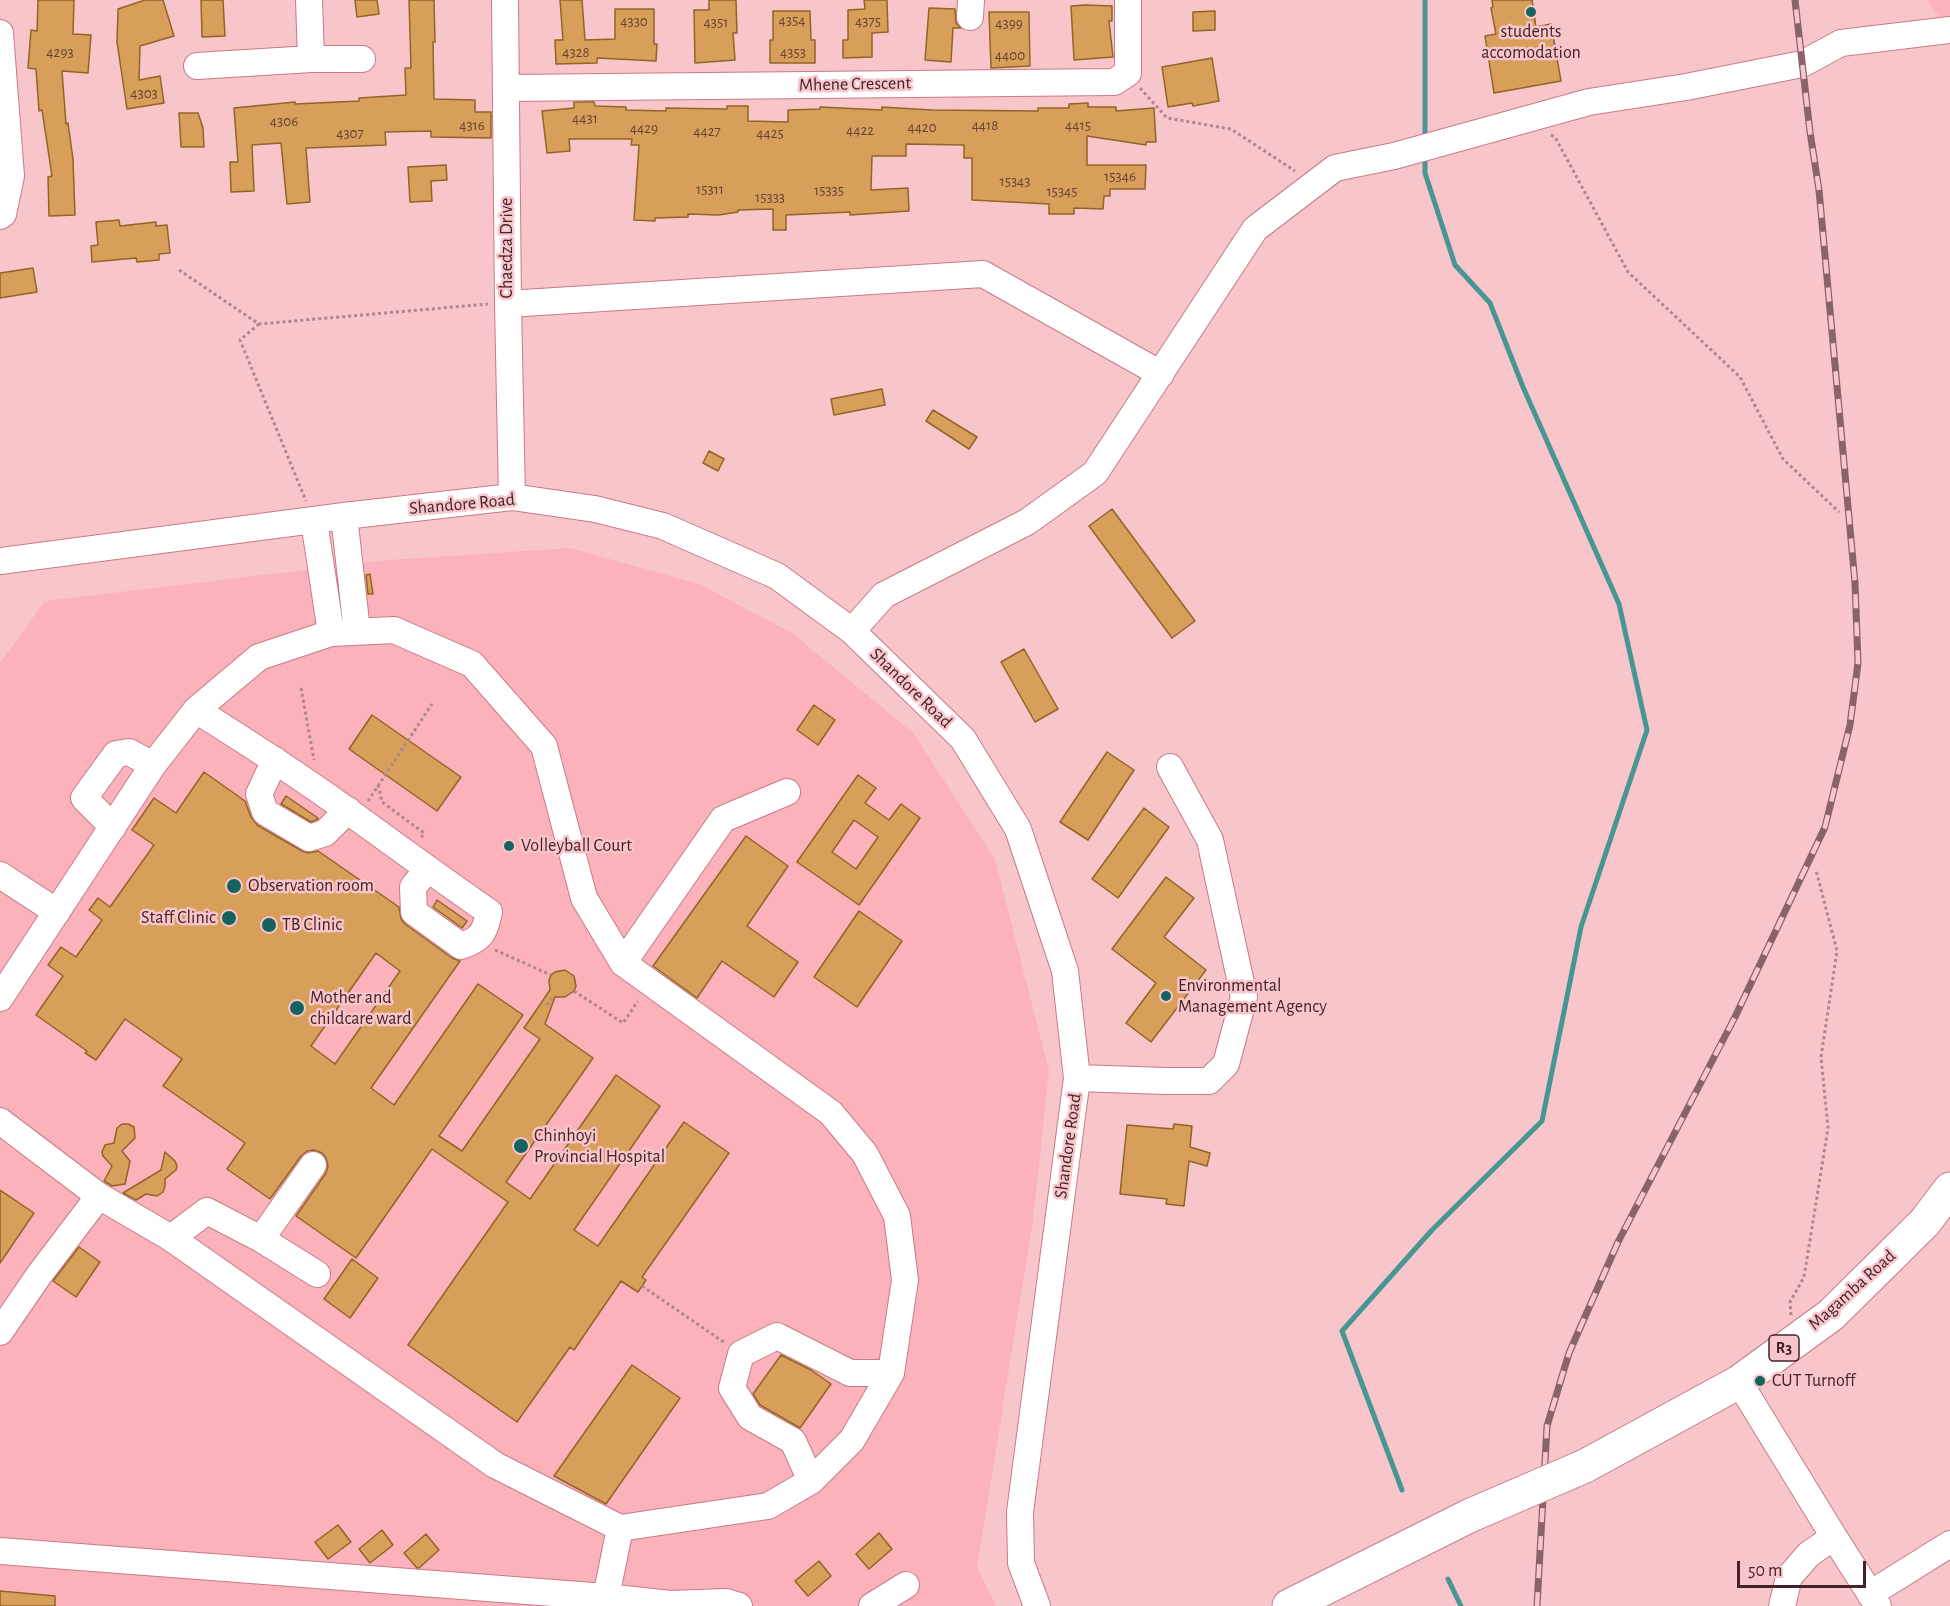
<!DOCTYPE html>
<style>
body{margin:0}
#map{position:relative;width:1950px;height:1606px;overflow:hidden;background:#f8c5cb;font-family:"Alegreya Sans",sans-serif}
canvas{display:block}
.scale{position:absolute;left:1737px;top:1561px;width:129px;height:27px;box-sizing:border-box;border:3px solid #432328;border-top:0;padding-left:8px;font-size:18px;line-height:21px;white-space:nowrap;color:#432328;-webkit-text-stroke:4px #f8c5cb;paint-order:stroke}
</style>
<div id="map">
<canvas width="1950" height="1606"></canvas>
<div class="scale">50 m</div>
</div>
<script>
const ctx = document.querySelector('canvas').getContext('2d');
ctx.lineJoin = 'round';
function paint(path, color) {
  ctx.fillStyle = color;
  ctx.fill(path, 'evenodd');
}
function trace(path, color, width, dash) {
  ctx.strokeStyle = color;
  ctx.lineWidth = width;
  ctx.lineCap = dash ? 'butt' : 'round';
  ctx.setLineDash(dash || []);
  ctx.stroke(path);
}
function label(font, color, halo, rows, align = 'center') {
  ctx.font = font + ' "Alegreya Sans",sans-serif';
  ctx.lineWidth = 5;
  ctx.setLineDash([]);
  ctx.textBaseline = 'middle';
  ctx.strokeStyle = halo;
  ctx.fillStyle = color;
  for (const [text, x, y, turn = 0] of rows) {
    ctx.save();
    ctx.translate(x, y);
    ctx.rotate((+turn || 0) * Math.PI / 180);
    ctx.textAlign = isNaN(turn) ? turn : align;
    if (halo) ctx.strokeText(text, 0, 0);
    ctx.fillText(text, 0, 0);
    ctx.restore();
  }
}
paint(new Path2D(`
 M 1926,0 L 1950,0 L 1950,29 Z
 M 570,548 L 699,584 L 792,633 L 913,733 L 995,859 L 1049,1071 L 1033,1220 L 977,1567 L 996,1606 L 0,1606 L 0,663 L 45,601 L 389,560 Z`), '#fbb2bb');
trace(new Path2D(`
 M 1425,0 L 1425,139
 M 1402,1490 L 1342,1331 L 1432,1230 L 1542,1121 L 1581,927 L 1647,730 L 1619,604 L 1523,387 L 1490,303 L 1455,265 L 1425,173 L 1425,155
 M 1448,1579 L 1461,1606`), '#489694', 5);
const building = new Path2D(`
 M 38,0 L 74,0 L 73,34 L 91,35 L 88,73 L 62,71 L 66,124 L 68,123 L 73,159 L 75,215 L 49,216 L 48,177 L 52,176 L 42,110 L 39,111 L 36,69 L 28,68 L 31,30 L 37,31 Z
 M 145,0 L 163,0 L 174,36 L 140,46 L 139,80 L 160,76 L 164,103 L 127,109 L 117,42 L 118,9 Z
 M 201,0 L 223,0 L 225,36 L 202,37 Z
 M 355,0 L 377,0 L 379,14 L 357,17 Z
 M 409,0 L 434,0 L 435,42 L 433,42 L 434,99 L 475,100 L 475,112 L 491,112 L 491,138 L 431,137 L 431,131 L 385,132 L 386,145 L 306,148 L 310,202 L 287,204 L 281,143 L 252,145 L 254,191 L 231,192 L 230,162 L 238,162 L 234,108 L 295,102 L 295,104 L 359,101 L 359,98 L 406,95 L 405,68 L 411,68 Z
 M 560,0 L 582,0 L 585,40 L 615,39 L 615,9 L 654,9 L 654,44 L 657,44 L 656,61 L 597,58 L 597,63 L 556,64 L 555,40 L 563,40 Z
 M 709,0 L 736,0 L 737,33 L 733,33 L 735,60 L 695,63 L 694,10 L 709,10 Z
 M 864,0 L 887,0 L 888,32 L 872,33 L 872,57 L 843,58 L 843,40 L 848,40 L 848,10 L 865,9 Z
 M 1492,0 L 1532,0 L 1536,27 L 1551,24 L 1561,81 L 1494,93 L 1485,36 L 1496,34 L 1491,8 L 1493,7 Z
 M 1086,5 L 1112,6 L 1112,21 L 1109,21 L 1113,57 L 1074,60 L 1071,6 Z
 M 929,8 L 955,9 L 956,23 L 961,28 L 953,28 L 951,62 L 925,60 Z
 M 773,11 L 810,11 L 811,40 L 815,40 L 815,63 L 770,63 L 770,40 L 773,40 Z
 M 1215,11 L 1215,30 L 1193,31 L 1193,12 Z
 M 989,12 L 1029,12 L 1030,66 L 991,68 Z
 M 1212,58 L 1219,101 L 1193,106 L 1192,103 L 1168,107 L 1162,67 Z
 M 574,102 L 594,102 L 595,106 L 626,107 L 626,110 L 666,111 L 666,108 L 727,109 L 727,106 L 748,106 L 748,121 L 788,122 L 788,110 L 820,109 L 820,107 L 882,110 L 882,107 L 932,110 L 1038,111 L 1038,108 L 1069,108 L 1069,104 L 1088,103 L 1088,107 L 1116,107 L 1116,111 L 1154,108 L 1156,142 L 1146,142 L 1146,145 L 1087,136 L 1087,165 L 1146,165 L 1145,189 L 1110,189 L 1110,196 L 1104,196 L 1103,209 L 1074,208 L 1074,214 L 1049,214 L 1049,204 L 972,200 L 972,158 L 964,158 L 964,145 L 906,144 L 906,156 L 872,156 L 871,190 L 908,188 L 909,211 L 850,215 L 850,212 L 786,215 L 786,230 L 773,230 L 773,209 L 738,210 L 738,212 L 719,215 L 688,214 L 688,217 L 655,218 L 655,221 L 634,220 L 639,145 L 631,145 L 632,139 L 569,139 L 570,151 L 547,153 L 542,111 L 574,108 Z
 M 179,113 L 198,113 L 203,128 L 204,147 L 181,147 Z
 M 446,165 L 447,180 L 431,181 L 432,201 L 410,202 L 408,167 Z
 M 119,220 L 120,226 L 156,222 L 156,226 L 167,225 L 170,253 L 159,254 L 159,260 L 137,262 L 136,258 L 92,262 L 91,246 L 98,245 L 96,222 Z
 M 33,268 L 37,292 L 0,298 L 0,273 Z
 M 882,389 L 885,405 L 834,415 L 831,399 Z
 M 933,410 L 977,437 L 969,449 L 926,421 Z
 M 709,451 L 724,459 L 718,471 L 703,463 Z
 M 1112,509 L 1195,621 L 1172,638 L 1089,526 Z
 M 370,574 L 373,594 L 368,594 L 366,575 Z
 M 1024,649 L 1058,709 L 1035,722 L 1001,662 Z
 M 814,705 L 835,720 L 818,745 L 797,730 Z
 M 372,715 L 461,777 L 437,811 L 349,749 Z
 M 1107,752 L 1134,770 L 1088,840 L 1060,822 Z
 M 204,772 L 245,801 L 251,817 L 257,825 L 302,851 L 308,853 L 318,851 L 399,907 L 401,919 L 405,924 L 452,958 L 460,961 L 371,1088 L 394,1105 L 478,984 L 523,1015 L 439,1136 L 462,1151 L 540,1039 L 524,1028 L 550,990 L 549,980 L 551,975 L 555,972 L 565,970 L 574,976 L 576,986 L 574,991 L 565,997 L 555,997 L 545,1024 L 593,1058 L 506,1182 L 530,1199 L 616,1075 L 660,1106 L 574,1230 L 598,1246 L 684,1122 L 729,1153 L 642,1277 L 646,1280 L 638,1292 L 621,1281 L 574,1350 L 570,1347 L 517,1422 L 408,1345 L 508,1202 L 432,1149 L 356,1258 L 296,1216 L 326,1173 L 328,1166 L 326,1158 L 322,1153 L 314,1150 L 307,1151 L 301,1156 L 270,1199 L 227,1169 L 245,1143 L 163,1086 L 182,1059 L 125,1019 L 96,1060 L 85,1053 L 87,1051 L 36,1015 L 63,976 L 48,965 L 61,947 L 76,957 L 102,920 L 89,910 L 98,898 L 110,907 L 154,845 L 132,830 L 154,798 L 176,813 ZM 376,953 L 400,971 L 335,1064 L 311,1046 Z
 M 858,775 L 876,788 L 865,803 L 889,820 L 901,804 L 920,818 L 859,905 L 797,862 ZM 854,820 L 878,837 L 856,869 L 832,852 Z
 M 286,796 L 318,818 L 318,819 L 311,822 L 281,804 Z
 M 1144,808 L 1169,827 L 1118,898 L 1092,879 Z
 M 746,836 L 788,866 L 747,926 L 798,962 L 774,997 L 722,961 L 697,998 L 653,966 Z
 M 1166,877 L 1194,898 L 1164,937 L 1206,970 L 1151,1042 L 1126,1023 L 1156,983 L 1112,949 Z
 M 437,900 L 467,921 L 462,928 L 433,907 Z
 M 859,911 L 902,941 L 857,1007 L 814,977 Z
 M 122,1124 L 128,1124 L 134,1127 L 135,1138 L 122,1151 L 130,1161 L 125,1184 L 112,1186 L 104,1181 L 112,1166 L 103,1156 L 102,1152 L 105,1145 L 114,1143 L 117,1128 Z
 M 1174,1124 L 1192,1126 L 1190,1147 L 1210,1153 L 1207,1166 L 1189,1161 L 1184,1206 L 1166,1204 L 1167,1199 L 1120,1194 L 1127,1125 L 1173,1129 Z
 M 165,1152 L 175,1161 L 177,1166 L 176,1170 L 165,1179 L 165,1186 L 163,1192 L 157,1196 L 146,1194 L 136,1200 L 123,1193 L 161,1170 Z
 M 0,1190 L 34,1213 L 0,1263 Z
 M 79,1247 L 100,1262 L 76,1297 L 53,1281 Z
 M 352,1259 L 378,1278 L 350,1318 L 324,1299 Z
 M 781,1355 L 811,1370 L 831,1384 L 800,1428 L 760,1405 L 753,1394 Z
 M 632,1365 L 680,1398 L 606,1504 L 554,1476 Z
 M 338,1525 L 351,1542 L 328,1559 L 315,1542 Z
 M 382,1530 L 393,1545 L 370,1563 L 359,1549 Z
 M 879,1533 L 892,1549 L 869,1569 L 856,1554 Z
 M 426,1534 L 439,1550 L 419,1568 L 417,1568 L 404,1553 Z
 M 819,1561 L 831,1576 L 808,1596 L 795,1581 Z
 M 0,1591 L 55,1596 L 55,1606 L 0,1606 Z`);
paint(building, '#d79f59');
trace(building, '#926426', 1.5);
const minor = new Path2D(`
 M 309,0 L 311,59
 M 505,0 L 508,304 L 512,497
 M 970,17 L 971,0
 M 0,33 L 11,176 L 3,214 L 0,216
 M 197,66 L 311,59 L 362,59
 M 506,88 L 1114,82 L 1128,73 L 1128,0
 M 508,304 L 983,274 L 1161,374
 M 344,516 L 357,631
 M 314,521 L 331,633
 M 0,561 L 344,516 L 512,497 L 595,509 L 663,526 L 777,576 L 852,631 L 963,739 L 1018,829 L 1065,971 L 1077,1078 L 1020,1512 L 1021,1563 L 1037,1606
 M 852,631 L 884,595 L 1027,522 L 1095,473 L 1255,229 L 1335,168 L 1394,156 L 1589,102 L 1686,87 L 1802,64 L 1841,43 L 1950,30
 M 196,710 C 247,742 299,775 348,811 C 395,845 441,879 489,912 C 485,932 482,939 461,946 L 414,912 L 413,887 L 427,870
 M 275,760 L 259,794 L 265,812 L 309,838 L 325,833 L 348,810
 M 113,827 L 84,798 L 116,754 L 129,752 L 153,765
 M 0,875 L 57,912
 M 623,963 L 723,819 L 787,792
 M 0,998 L 153,765 L 196,710 L 259,657 L 331,633 L 394,630 L 472,664 L 544,746 L 584,898 L 623,963 L 831,1113 L 865,1154 L 897,1216 L 905,1280 L 891,1373 L 852,1440 L 811,1481 L 768,1506 L 620,1528 L 495,1465 L 171,1238 L 99,1196 L 0,1121
 M 1077,1078 L 1166,1081 L 1209,1081 L 1226,1064 L 1244,997 L 1210,840 L 1170,767
 M 171,1238 L 207,1211 L 261,1239 L 317,1274
 M 261,1239 L 313,1165
 M 0,1332 L 39,1275 L 99,1196
 M 1739,1382 L 1834,1537 L 1809,1554 L 1789,1577 L 1782,1606
 M 811,1481 L 793,1441 L 750,1417 L 732,1388 L 741,1354 L 777,1336 L 850,1373 L 891,1373
 M 1834,1537 L 1878,1606
 M 0,1551 L 606,1597 L 670,1604 L 726,1602 L 739,1606
 M 1870,1594 L 1950,1544
 M 606,1597 L 620,1528
 M 872,1606 L 906,1585`);
const highway = new Path2D(`
 M 1585,1466 L 1739,1382 L 1831,1315 L 1925,1222 L 1950,1189
 M 1289,1606 L 1469,1516`);
trace(minor, '#c87b86', 28);
trace(highway, '#c87b86', 35);
trace(new Path2D(`
 M 1140,88 L 1167,118 L 1231,129 L 1295,171
 M 1551,135 L 1555,137 L 1628,272 L 1740,377 L 1783,459 L 1839,512
 M 179,270 L 259,324 L 488,304
 M 259,324 L 240,340 L 306,501
 M 301,688 L 314,760
 M 378,785 L 382,802 L 424,833 L 421,838
 M 368,801 L 432,704
 M 495,950 L 551,975
 M 574,991 L 623,1023 L 638,1001
 M 547,1005 L 554,995
 M 642,1286 L 725,1343
 M 1791,1315 L 1790,1302 L 1804,1277 L 1828,1128 L 1821,1057 L 1837,951 L 1816,870`), '#b1868b', 3, [3, 3]);
trace(minor, '#fff', 26);
trace(highway, '#fff', 33);
const rail = new Path2D(`
 M 1537,1606 L 1547,1426 L 1569,1353 L 1618,1242 L 1735,1017 L 1825,827 L 1850,725 L 1858,663 L 1855,583 L 1819,190 L 1810,132 L 1795,0`);
trace(rail, '#8a6368', 7);
trace(rail, '#f8c5cb', 4.5, [14]);
const highwayBridge = new Path2D(`
 M 1469,1516 L 1585,1466`);
trace(highwayBridge, '#c87b86', 35, []);
trace(highwayBridge, '#fff', 33);
for (const [x, y, r, color] of [
 [1531,12,6,"#146360"],
 [509,846,6,"#146360"],
 [234,886,8,"#146360"],
 [229,918,8,"#146360"],
 [269,925,8,"#146360"],
 [1166,996,6,"#146360"],
 [297,1008,8,"#146360"],
 [521,1146,8,"#146360"],
 [1760,1381,6,"#146360"]
]) {
  const dot = new Path2D();
  dot.arc(x, y, r, 0, 2 * Math.PI);
  ctx.fillStyle = color;
  ctx.fill(dot);
  trace(dot, '#f8c5cb', 2);
}
label('15px', '#684234', null, [
 ["4354",792,20],
 ["4330",634,21],
 ["4375",868,21],
 ["4351",716,22],
 ["4399",1009,23],
 ["4293",60,52],
 ["4328",576,52],
 ["4353",793,52],
 ["4400",1010,55],
 ["4303",144,93],
 ["4431",585,118],
 ["4306",284,121],
 ["4316",472,125],
 ["4418",985,125],
 ["4415",1078,125],
 ["4420",922,127],
 ["4429",644,128],
 ["4422",860,130],
 ["4427",707,131],
 ["4307",350,133],
 ["4425",770,133],
 ["15346",1120,176],
 ["15343",1015,181],
 ["15311",710,189],
 ["15335",829,190],
 ["15345",1062,191],
 ["15333",770,197]
]);
for (const [x, y, w] of [
 [1784,1348,30]
]) {
  const box = new Path2D();
  box.roundRect(x - w / 2, y - 13, w, 26, 4.5);
  ctx.fillStyle = '#f8c5cb';
  ctx.fill(box);
  trace(box, '#432328', 1.5);
}
label('bold 16px', '#432328', null, [
 ["R3",1784,1348]
]);
label('18px', '#432328', '#f8c5cb', [
 ["students",1531,32,"center"],
 ["accomodation",1531,53,"center"],
 ["Volleyball Court",521,846],
 ["Observation room",248,886],
 ["Staff Clinic",216,918,"right"],
 ["TB Clinic",282,925],
 ["Environmental",1178,986],
 ["Management Agency",1178,1007],
 ["Mother and",310,998],
 ["childcare ward",310,1019],
 ["Chinhoyi",534,1136],
 ["Provincial Hospital",534,1157],
 ["CUT Turnoff",1772,1381]
], 'left');
label('18px', '#432328', '#f8c5cb', [
 ["Mhene Crescent",855,84,-1],
 ["Chaedza Drive",507,248,-90],
 ["Shandore Road",462,504,-5],
 ["Shandore Road",911,688,44],
 ["Shandore Road",1068,1146,-82],
 ["Magamba Road",1852,1290,-42]
]);
</script>
